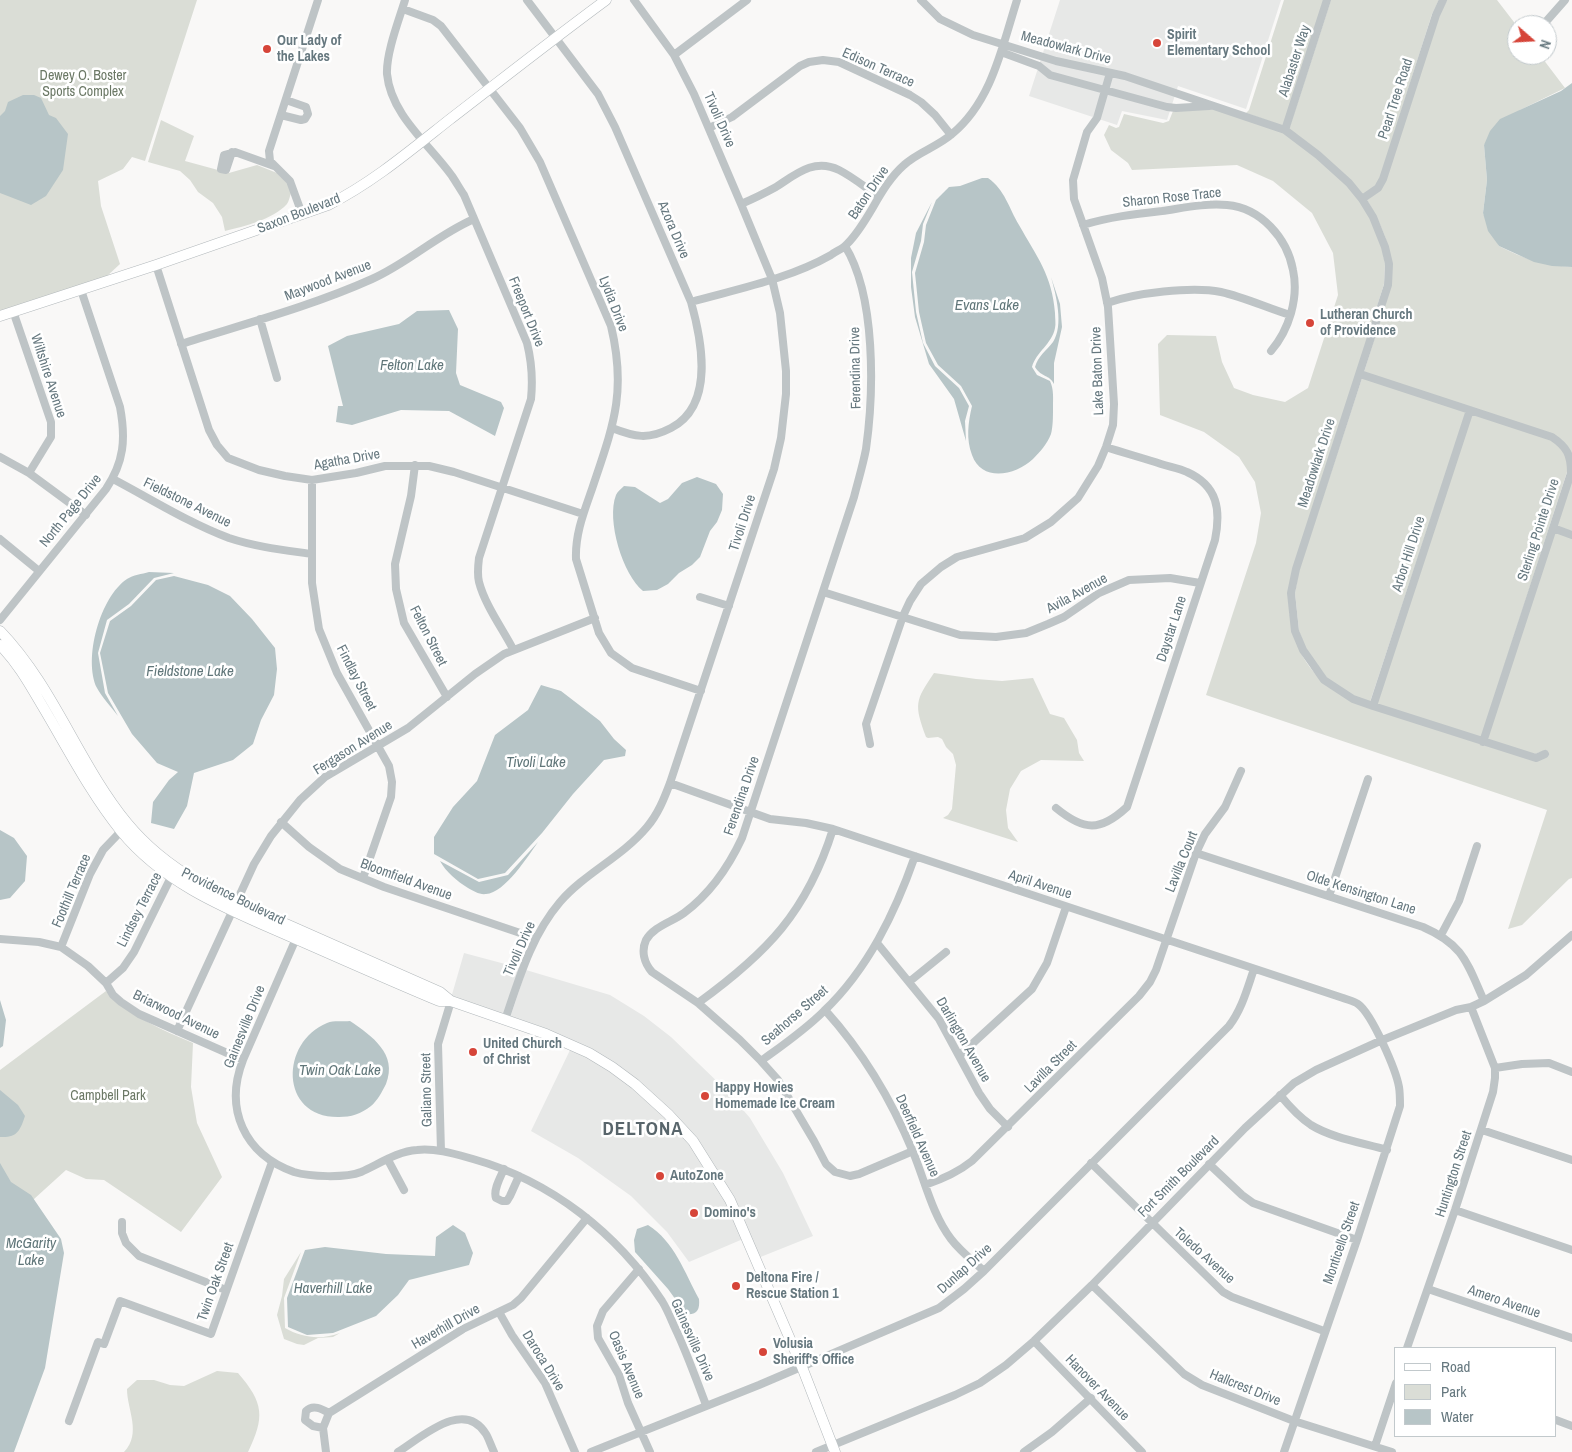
<!DOCTYPE html>
<style>
body{margin:0}
#map{position:relative;width:1572px;height:1452px;overflow:hidden;background:#f9f8f7;font-family:"Archivo Narrow",sans-serif}
canvas{display:block}
.legend{position:absolute;left:1394px;top:1347px;width:162px;height:90px;box-sizing:border-box;background:#fff;border:1px solid #c2c9cc;margin:0;padding:6px 9px;list-style:none;font-size:15px;color:#66787f}
.legend li{display:flex;align-items:center;gap:10px;height:25px}
.legend b{width:25px;border:1px solid #c2c9cc}
.north{position:absolute;left:1507px;top:15px;width:50px;height:50px;box-sizing:border-box;background:#fff;border:1px solid #c2c9cc;border-radius:50%;rotate:109deg;font-size:14px;font-weight:700;line-height:20px;text-align:center;color:#66787f}
.north::after{content:'';display:block;margin:auto;width:18px;height:22px;background:#d64539;clip-path:polygon(50% 0,100% 100%,50% 72%,0 100%)}
</style>
<div id="map">
<canvas width="1572" height="1452"></canvas>
<ul class="legend">
<li><b style="height:6px;background:#fff"></b>Road</li>
<li><b style="height:14px;background:#daddd6"></b>Park</li>
<li><b style="height:14px;background:#b7c5c7"></b>Water</li>
</ul>
<div class="north">N</div>
</div>
<script>
const ctx = document.querySelector('canvas').getContext('2d');
ctx.lineJoin = 'round';
function paint(path, color) {
  ctx.fillStyle = color;
  ctx.fill(path, 'evenodd');
}
function trace(path, color, width, dash) {
  ctx.strokeStyle = color;
  ctx.lineWidth = width;
  ctx.lineCap = dash ? 'butt' : 'round';
  ctx.setLineDash(dash || []);
  ctx.stroke(path);
}
function label(font, color, halo, rows, align = 'center') {
  ctx.font = font + ' "Archivo Narrow",sans-serif';
  ctx.lineWidth = 5;
  ctx.setLineDash([]);
  ctx.textBaseline = 'middle';
  ctx.strokeStyle = halo;
  ctx.fillStyle = color;
  for (const [text, x, y, turn = 0] of rows) {
    ctx.save();
    ctx.translate(x, y);
    ctx.rotate((+turn || 0) * Math.PI / 180);
    ctx.textAlign = isNaN(turn) ? turn : align;
    if (halo) ctx.strokeText(text, 0, 0);
    ctx.fillText(text, 0, 0);
    ctx.restore();
  }
}
paint(new Path2D(`
 M 1060,0 L 1281,0 L 1246,109 L 1178,86 L 1167,120 L 1122,111 L 1117,125 L 1029,96 Z
 M 464,953 L 520,968 L 503,1016 L 451,998 Z
 M 526,970 L 610,995 L 644,1016 L 671,1037 L 726,1090 L 750,1118 L 783,1173 L 813,1236 L 758,1258 L 712,1166 L 637,1082 L 510,1018 Z
 M 571,1048 L 587,1056 L 633,1086 L 690,1143 L 727,1201 L 743,1239 L 689,1262 L 667,1232 L 631,1196 L 578,1158 L 531,1131 Z`), '#e7e8e7');
paint(new Path2D(`
 M 0,0 L 197,0 L 145,161 L 132,157 L 123,169 L 98,181 L 101,206 L 120,264 L 106,277 L 0,312 Z
 M 1284,0 L 1324,0 L 1283,126 L 1246,113 L 1249,110 Z
 M 1331,0 L 1439,0 L 1432,14 L 1380,178 L 1375,186 L 1363,195 L 1321,153 L 1289,129 Z
 M 1447,0 L 1497,0 L 1517,26 L 1517,55 L 1540,55 L 1565,88 L 1520,110 L 1484,145 L 1487,180 L 1483,213 L 1499,246 C 1524,259 1543,265 1572,267 L 1572,455 C 1568,445 1562,439 1553,434 L 1364,372 L 1391,286 C 1395,254 1383,227 1367,200 L 1380,190 L 1386,180 L 1439,16 Z
 M 1213,108 L 1284,133 L 1304,147 L 1346,184 L 1360,201 L 1370,218 L 1382,248 L 1385,264 L 1384,284 L 1288,592 C 1290,638 1300,667 1339,694 L 1537,761 L 1549,756 L 1546,750 L 1535,754 L 1487,740 L 1555,532 L 1572,538 L 1572,878 L 1569,879 L 1522,925 L 1508,929 L 1547,810 L 1206,695 L 1256,543 L 1261,513 L 1255,482 L 1239,457 L 1204,432 L 1160,415 L 1158,344 L 1167,335 L 1216,336 L 1222,362 L 1234,388 L 1253,395 L 1285,402 L 1308,388 L 1338,295 L 1333,253 L 1312,213 L 1273,181 L 1237,165 L 1132,170 L 1128,163 L 1111,150 L 1104,135 L 1109,125 L 1116,128 L 1119,127 L 1124,114 L 1163,123 L 1169,121 L 1173,111 Z
 M 161,120 L 194,136 L 185,161 L 229,173 L 257,165 L 277,173 L 287,182 L 291,193 C 290,196 289,201 287,204 C 272,220 245,226 225,231 L 222,217 L 213,203 L 198,192 L 190,180 L 180,171 L 148,162 Z
 M 1362,378 L 1466,412 L 1370,702 L 1354,696 L 1327,678 L 1306,649 L 1299,631 L 1295,593 L 1299,570 Z
 M 1472,414 L 1551,440 L 1563,450 L 1567,460 L 1567,472 L 1481,738 L 1377,704 Z
 M 1572,480 L 1572,531 L 1557,527 Z
 M 934,673 L 976,679 L 1002,681 L 1033,678 L 1050,714 L 1064,718 L 1077,740 L 1079,753 L 1084,761 L 1041,760 L 1021,771 L 1010,789 L 1006,810 L 1008,828 L 1018,842 L 943,818 L 948,815 L 952,809 L 956,765 L 953,754 L 946,747 L 942,739 L 938,737 L 928,738 L 926,737 C 914,704 915,701 934,673 Z
 M 106,991 C 130,1016 162,1030 193,1043 L 191,1087 L 197,1123 L 222,1177 L 181,1232 L 104,1180 L 86,1179 L 66,1170 L 12,1219 L 0,1198 L 0,1070 Z
 M 301,1252 L 284,1298 L 285,1328 C 302,1338 322,1340 340,1333 L 333,1337 L 318,1338 L 304,1345 L 297,1344 L 284,1339 L 277,1315 L 282,1296 L 284,1279 Z
 M 217,1371 L 238,1373 C 264,1403 265,1417 248,1452 L 124,1452 C 142,1433 127,1410 127,1389 L 137,1380 L 154,1380 L 170,1385 L 184,1386 Z`), '#daddd6');
paint(new Path2D(`
 M 1572,83 L 1572,267 L 1552,266 L 1534,262 L 1499,246 L 1488,231 L 1483,213 L 1487,180 L 1484,145 L 1490,131 L 1500,119 L 1561,91 Z
 M 23,95 L 34,95 L 41,98 L 49,115 L 56,118 L 68,134 L 63,170 L 46,196 L 31,205 L 0,193 L 0,116 L 5,111 L 8,102 Z
 M 982,178 L 988,178 C 1005,190 1009,208 1019,225 C 1037,257 1052,275 1055,313 C 1055,318 1056,324 1055,328 C 1052,344 1036,352 1032,367 L 1037,375 L 1050,381 C 1054,390 1053,398 1053,408 C 1053,416 1053,427 1051,434 C 1047,444 1040,452 1033,459 C 1016,475 982,483 972,455 C 966,439 968,423 972,406 L 961,386 L 938,365 L 926,343 L 919,312 L 915,273 L 924,242 L 926,225 L 936,200 L 949,187 L 960,186 Z
 M 932,202 L 923,224 L 921,241 L 912,272 L 916,312 L 923,343 L 935,366 L 959,388 L 969,406 L 965,421 L 966,441 L 954,399 L 929,364 L 915,317 L 911,287 L 911,258 L 916,233 Z
 M 1051,277 L 1060,304 L 1062,327 L 1054,363 L 1054,384 C 1049,374 1042,378 1035,367 C 1038,356 1046,351 1053,342 C 1064,325 1056,295 1051,277 Z
 M 449,310 L 458,329 L 456,373 L 460,385 L 501,402 L 504,408 L 495,436 L 449,411 L 401,410 L 352,425 L 336,422 L 338,406 L 343,406 L 328,346 L 347,336 L 399,324 L 417,311 Z
 M 697,477 L 716,484 L 723,494 L 722,510 L 717,522 L 710,531 L 700,557 L 692,565 L 679,573 L 668,584 L 657,590 L 643,591 C 623,575 606,520 616,495 C 617,492 621,489 624,486 L 635,487 L 660,503 L 668,499 L 682,483 Z
 M 149,572 L 174,573 L 154,578 L 129,604 L 107,620 L 98,653 L 105,693 L 118,716 C 111,707 102,697 97,688 C 83,659 100,597 127,579 C 133,575 142,574 149,572 Z
 M 174,576 L 208,585 L 230,596 L 252,619 L 275,648 L 277,669 L 274,695 L 261,720 L 253,744 L 233,760 L 194,773 L 187,806 L 174,829 L 151,823 L 153,802 L 169,780 L 178,772 L 157,763 L 132,734 L 108,693 L 100,653 L 110,621 L 131,606 L 156,580 Z
 M 541,685 L 561,691 L 600,721 L 614,739 L 626,750 L 625,756 L 604,760 L 573,794 L 542,833 L 505,873 L 478,879 L 434,854 L 434,837 L 453,807 L 477,781 L 495,735 L 528,710 Z
 M 0,830 L 14,838 L 27,856 L 25,881 L 10,898 L 0,900 Z
 M 538,842 C 528,856 505,893 486,894 C 480,895 473,891 468,888 C 457,881 446,872 440,861 L 479,882 L 508,875 Z
 M 0,1000 L 6,1020 L 3,1046 L 0,1048 Z
 M 350,1021 C 372,1036 398,1054 386,1084 C 382,1092 377,1101 371,1106 C 361,1114 351,1117 339,1117 C 279,1118 280,1042 327,1023 C 334,1020 343,1022 350,1021 Z
 M 0,1090 L 18,1105 L 25,1116 C 20,1131 17,1138 0,1137 Z
 M 0,1163 L 11,1182 L 31,1195 L 61,1239 L 64,1253 L 45,1368 L 14,1452 L 0,1452 Z
 M 453,1225 L 465,1233 L 473,1253 L 469,1265 L 409,1280 L 398,1295 L 376,1316 L 333,1333 L 307,1335 L 288,1327 L 287,1298 L 305,1250 L 325,1247 L 386,1254 L 435,1256 L 436,1237 Z
 M 648,1225 C 674,1241 685,1273 699,1299 C 700,1310 697,1315 686,1314 L 668,1289 L 635,1252 L 634,1240 L 637,1229 Z`), '#b7c5c7');
const major = new Path2D(`
 M 0,316 L 156,265 L 328,205 C 372,183 411,150 449,120 C 501,80 553,39 606,0
 M 0,631 C 54,687 78,763 127,823 C 173,879 237,902 302,931 C 348,951 394,972 440,992 L 451,1001
 M 0,645 C 18,663 30,685 43,707 C 68,749 91,794 121,831 C 167,887 233,911 296,939 C 344,960 391,981 439,1001 L 451,1001 L 546,1034 L 589,1053 L 612,1067 L 635,1084 L 668,1114 L 693,1141 L 730,1200 L 802,1367 L 835,1452`);
trace(major, '#b2b8bb', 11);
trace(new Path2D(`
 M 405,0 C 399,20 386,53 387,74 C 391,115 429,144 452,176 C 456,182 460,189 464,195 L 527,343 C 532,363 533,379 531,399 L 479,558 C 478,566 477,574 479,582 C 485,605 502,628 513,649
 M 527,0 L 598,94 L 615,127 L 691,302 C 702,341 715,405 671,428 C 648,440 635,437 612,428
 M 921,0 L 940,19 L 973,35 L 1056,61 L 1125,76 L 1285,130 L 1318,155 L 1349,183 L 1362,199 L 1373,217 L 1385,247 L 1389,264 L 1388,285 L 1296,569 L 1291,593 L 1295,631 L 1303,650 L 1324,680 L 1353,699 L 1373,706 L 1536,758 L 1545,754
 M 403,9 L 433,20 L 441,26 L 520,128 L 540,162 L 611,326 C 627,393 613,426 592,489 C 584,512 575,534 576,559 L 599,633 L 611,653 L 632,668 L 701,691
 M 1543,25 L 1565,0
 M 1001,52 L 1039,66 L 1050,75 L 1167,107 L 1176,108 L 1209,106
 M 674,55 L 747,0
 M 281,115 L 301,120 L 305,119 L 308,114 L 306,107 L 286,100
 M 709,128 L 732,117 L 800,66 L 809,62 L 823,60 L 839,62 L 910,95 L 921,102 L 935,115 L 951,135
 M 1285,130 L 1327,0
 M 232,152 L 226,170 L 221,169 L 224,155 L 235,152 L 274,166
 M 1362,199 L 1378,188 L 1383,179 L 1436,15 L 1443,0
 M 741,204 C 753,199 765,193 776,187 C 796,174 814,158 839,170 C 853,177 866,188 878,196
 M 302,214 L 290,181 L 270,161 L 269,151 L 318,0
 M 1083,225 C 1109,217 1135,214 1162,211 C 1183,208 1205,203 1227,205 C 1261,208 1287,238 1293,270 C 1299,298 1289,330 1271,351
 M 845,246 C 876,296 874,392 866,449 C 863,465 858,481 854,497 L 742,838 C 728,868 711,893 684,913 C 672,922 654,926 646,940 C 641,951 644,963 652,972 L 698,1003 L 740,1040 L 761,1061 L 778,1080 L 814,1141 L 826,1164 L 835,1172 L 850,1176 L 859,1174 L 913,1151
 M 156,265 L 209,430 L 217,445 L 228,458 L 259,470 L 285,476 L 312,480 L 356,473 L 385,466 L 429,466 L 454,472 L 583,514
 M 691,302 C 737,289 789,279 831,255 C 836,251 843,249 847,244 C 870,221 879,187 904,165 C 918,152 937,147 952,134 C 992,101 1002,47 1017,0
 M 1107,303 C 1135,293 1192,286 1221,292 C 1244,297 1267,308 1290,315
 M 13,311 L 51,422 L 51,437 L 29,473
 M 260,319 L 277,378
 M 181,344 C 244,324 312,306 372,279 C 408,263 437,235 474,219
 M 1360,374 L 1552,437 C 1567,447 1571,455 1571,473 L 1483,742
 M 0,457 L 29,473 L 86,515
 M 415,465 L 411,496 L 395,564 L 396,589 L 404,623 L 447,697
 M 113,479 C 151,499 189,523 229,538 C 256,547 284,550 312,554
 M 312,480 L 312,583 L 319,629 L 337,673 L 389,766 L 392,782 L 391,797 L 363,878
 M 1553,528 L 1572,535
 M 0,539 L 39,571
 M 823,592 L 960,635 L 996,637 L 1026,633 L 1048,624 L 1064,617 L 1099,593 L 1129,580 L 1170,578 L 1200,583
 M 700,597 L 729,606
 M 0,620 L 106,489 C 124,462 126,439 120,407 L 81,290
 M 1373,706 L 1470,410
 M 870,744 L 866,724 L 903,616 L 910,601 L 921,584 L 941,567 L 957,557 L 1025,538 L 1051,522 L 1078,498 L 1098,466 L 1106,447 L 1113,425 L 1114,404 L 1108,307 L 1102,278 L 1074,199 L 1073,180 L 1087,132 L 1097,118 L 1110,73
 M 670,783 L 770,819 L 806,823 L 833,829 L 1343,998 C 1348,1000 1354,1001 1358,1004 C 1372,1014 1396,1070 1399,1087 C 1400,1093 1400,1100 1400,1106 L 1357,1240 L 1284,1452
 M 1056,808 C 1084,831 1100,832 1127,807 L 1215,540 C 1221,510 1218,486 1187,472 C 1179,468 1170,467 1161,464 C 1143,458 1124,453 1106,447
 M 281,822 L 309,847 L 340,869 L 384,887 L 535,938
 M 1196,853 L 1423,927 C 1464,945 1467,963 1484,1001
 M 1329,896 L 1368,779
 M 298,934 L 243,1060 C 224,1109 244,1154 294,1172 C 310,1177 346,1178 361,1172 C 379,1164 398,1151 417,1150 C 436,1148 455,1154 473,1159 C 551,1181 617,1233 662,1301 C 667,1309 671,1319 675,1328 C 687,1353 696,1379 706,1405
 M 1441,935 L 1459,901 L 1477,846
 M 0,939 L 39,942 L 61,947 L 88,966 L 106,983 L 113,995 L 121,1002 L 139,1014 L 243,1060
 M 877,943 L 939,1019 L 979,1093 L 990,1109 L 1008,1127
 M 61,947 L 90,874 L 103,850 L 125,827
 M 909,982 L 946,952
 M 106,983 L 123,968 L 134,952 L 173,873
 M 698,1003 C 767,953 807,912 833,829
 M 825,1010 C 862,1051 892,1101 913,1152 C 925,1181 932,1214 951,1239 C 960,1251 973,1261 984,1271
 M 505,1020 C 519,979 531,936 560,902 C 585,873 622,857 647,827 C 658,814 664,799 670,783 L 774,469 L 781,438 L 786,394 L 786,371 L 780,313 L 772,279 L 741,204 L 694,94 L 674,55 L 634,0
 M 177,1031 L 254,864 L 271,836 L 300,800 L 325,777 L 408,728 L 475,674 L 504,654 L 595,618
 M 960,1055 L 1032,989 L 1047,963 L 1066,907
 M 761,1061 C 783,1045 805,1030 824,1011 C 868,969 895,913 915,856
 M 1495,1068 L 1522,1064 L 1549,1063 L 1572,1072
 M 1280,1095 C 1289,1106 1299,1117 1311,1125 C 1332,1138 1363,1143 1387,1150
 M 1482,1130 L 1572,1160
 M 441,1151 L 438,1044 L 451,1001
 M 388,1160 L 404,1190
 M 1091,1163 L 1223,1292 L 1232,1297 L 1324,1331
 M 1209,1164 L 1242,1195 L 1253,1203 L 1357,1240
 M 504,1169 C 500,1178 493,1190 496,1198 L 502,1201 L 507,1201 L 510,1196 L 519,1176
 M 925,1185 C 943,1179 957,1173 972,1161 L 1139,996 L 1150,982 L 1156,970 L 1196,853 L 1205,834 L 1225,807 L 1241,771
 M 1455,1210 L 1572,1250
 M 122,1222 L 122,1233 L 126,1243 L 139,1256 L 226,1290
 M 639,1269 L 603,1311 L 597,1326 L 598,1338 L 619,1375 L 628,1403 L 650,1452
 M 1092,1285 L 1184,1374 L 1202,1385 L 1294,1421 L 1392,1452
 M 1428,1289 L 1572,1338
 M 499,1312 L 512,1335 L 545,1383 L 575,1452
 M 1034,1341 L 1142,1452
 M 1407,1348 L 1455,1210 L 1493,1092 L 1495,1078 L 1495,1068 L 1471,1007
 M 1556,1420 L 1572,1426
 M 69,1421 L 98,1342 L 104,1344 L 120,1301 L 211,1334 L 272,1162
 M 323,1428 L 313,1426 L 305,1420 L 306,1411 C 313,1404 322,1409 329,1413
 M 1375,1446 L 1396,1383
 M 326,1452 L 323,1428 L 329,1413 L 463,1329 L 513,1305 L 521,1298 L 587,1218
 M 398,1452 C 422,1437 464,1398 486,1434 C 489,1439 491,1446 494,1452
 M 591,1452 L 759,1385 L 939,1308 L 964,1289 L 984,1271 L 1229,1026 C 1242,1009 1247,989 1254,969
 M 816,1452 L 955,1395 L 980,1383 L 1006,1365 L 1034,1341 L 1092,1285 L 1245,1128 L 1294,1083 L 1316,1070 L 1380,1041 L 1456,1010 L 1471,1007 L 1484,1001 L 1526,975 L 1572,935
 M 1024,1452 L 1052,1432 L 1091,1398`), '#bec4c6', 8);
trace(major, '#fff', 10);
for (const [x, y, r, color] of [
 [1157,43,5,"#d64539"],
 [267,49,5,"#d64539"],
 [1310,323,5,"#d64539"],
 [473,1052,5,"#d64539"],
 [705,1096,5,"#d64539"],
 [660,1176,5,"#d64539"],
 [694,1213,5,"#d64539"],
 [736,1286,5,"#d64539"],
 [763,1352,5,"#d64539"]
]) {
  const dot = new Path2D();
  dot.arc(x, y, r, 0, 2 * Math.PI);
  ctx.fillStyle = color;
  ctx.fill(dot);
  trace(dot, '#fff', 2);
}
label('bold 14px', '#66787f', '#fff', [
 ["Spirit",1167,35],
 ["Elementary School",1167,51],
 ["Our Lady of",277,41],
 ["the Lakes",277,57],
 ["Lutheran Church",1320,315],
 ["of Providence",1320,331],
 ["United Church",483,1044],
 ["of Christ",483,1060],
 ["Happy Howies",715,1088],
 ["Homemade Ice Cream",715,1104],
 ["AutoZone",670,1176],
 ["Domino's",704,1213],
 ["Deltona Fire /",746,1278],
 ["Rescue Station 1",746,1294],
 ["Volusia",773,1344],
 ["Sheriff's Office",773,1360]
], 'left');
label('14px', '#66787f', '#fff', [
 ["Meadowlark Drive",1066,48,15],
 ["Alabaster Way",1295,61,-72],
 ["Edison Terrace",878,68,24],
 ["Pearl Tree Road",1396,99,-72],
 ["Tivoli Drive",719,120,66],
 ["Baton Drive",869,193,-56],
 ["Sharon Rose Trace",1172,198,-6],
 ["Saxon Boulevard",299,214,-21],
 ["Azora Drive",673,230,67],
 ["Maywood Avenue",328,281,-21],
 ["Lydia Drive",613,304,69],
 ["Freeport Drive",526,312,68],
 ["Ferendina Drive",856,368,-91],
 ["Lake Baton Drive",1098,371,-92],
 ["Wiltshire Avenue",48,376,72],
 ["Agatha Drive",347,460,-10],
 ["Meadowlark Drive",1317,463,-72],
 ["Fieldstone Avenue",187,503,26],
 ["North Page Drive",71,511,-51],
 ["Tivoli Drive",743,523,-72],
 ["Sterling Pointe Drive",1539,530,-72],
 ["Arbor Hill Drive",1409,554,-72],
 ["Avila Avenue",1077,594,-29],
 ["Daystar Lane",1172,629,-72],
 ["Felton Street",428,636,63],
 ["Findlay Street",356,678,63],
 ["Fergason Avenue",353,748,-32],
 ["Ferendina Drive",742,796,-71],
 ["Lavilla Court",1182,862,-68],
 ["Bloomfield Avenue",406,880,20],
 ["April Avenue",1040,885,18],
 ["Foothill Terrace",72,891,-67],
 ["Olde Kensington Lane",1361,893,18],
 ["Providence Boulevard",233,897,26],
 ["Lindsey Terrace",140,910,-63],
 ["Tivoli Drive",520,949,-66],
 ["Briarwood Avenue",176,1015,26],
 ["Seahorse Street",795,1016,-41],
 ["Gainesville Drive",245,1027,-68],
 ["Darlington Avenue",963,1040,60],
 ["Lavilla Street",1051,1067,-45],
 ["Galiano Street",427,1090,-91],
 ["Deerfield Avenue",917,1136,66],
 ["Huntington Street",1454,1174,-72],
 ["Fort Smith Boulevard",1179,1177,-45],
 ["Monticello Street",1342,1243,-71],
 ["Toledo Avenue",1204,1256,42],
 ["Dunlap Drive",965,1269,-42],
 ["Twin Oak Street",216,1282,-70],
 ["Amero Avenue",1504,1302,19],
 ["Haverhill Drive",446,1327,-30],
 ["Gainesville Drive",692,1340,66],
 ["Daroca Drive",543,1361,58],
 ["Oasis Avenue",626,1365,67],
 ["Hanover Avenue",1097,1388,46],
 ["Hallcrest Drive",1245,1388,22]
]);
label('14px', '#6b7865', '#fff', [
 ["Dewey O. Boster",83,76],
 ["Sports Complex",83,92],
 ["Campbell Park",108,1096]
]);
label('italic 15px', '#607679', '#fff', [
 ["Evans Lake",987,306],
 ["Felton Lake",412,366],
 ["Fieldstone Lake",190,672],
 ["Tivoli Lake",536,763],
 ["Twin Oak Lake",340,1071],
 ["McGarity",31,1244],
 ["Lake",31,1261],
 ["Haverhill Lake",333,1289]
]);
ctx.letterSpacing = '1px';
label('bold 19px', '#58656b', '#fff', [
 ["DELTONA",643,1130]
]);
ctx.letterSpacing = '0px';
</script>
